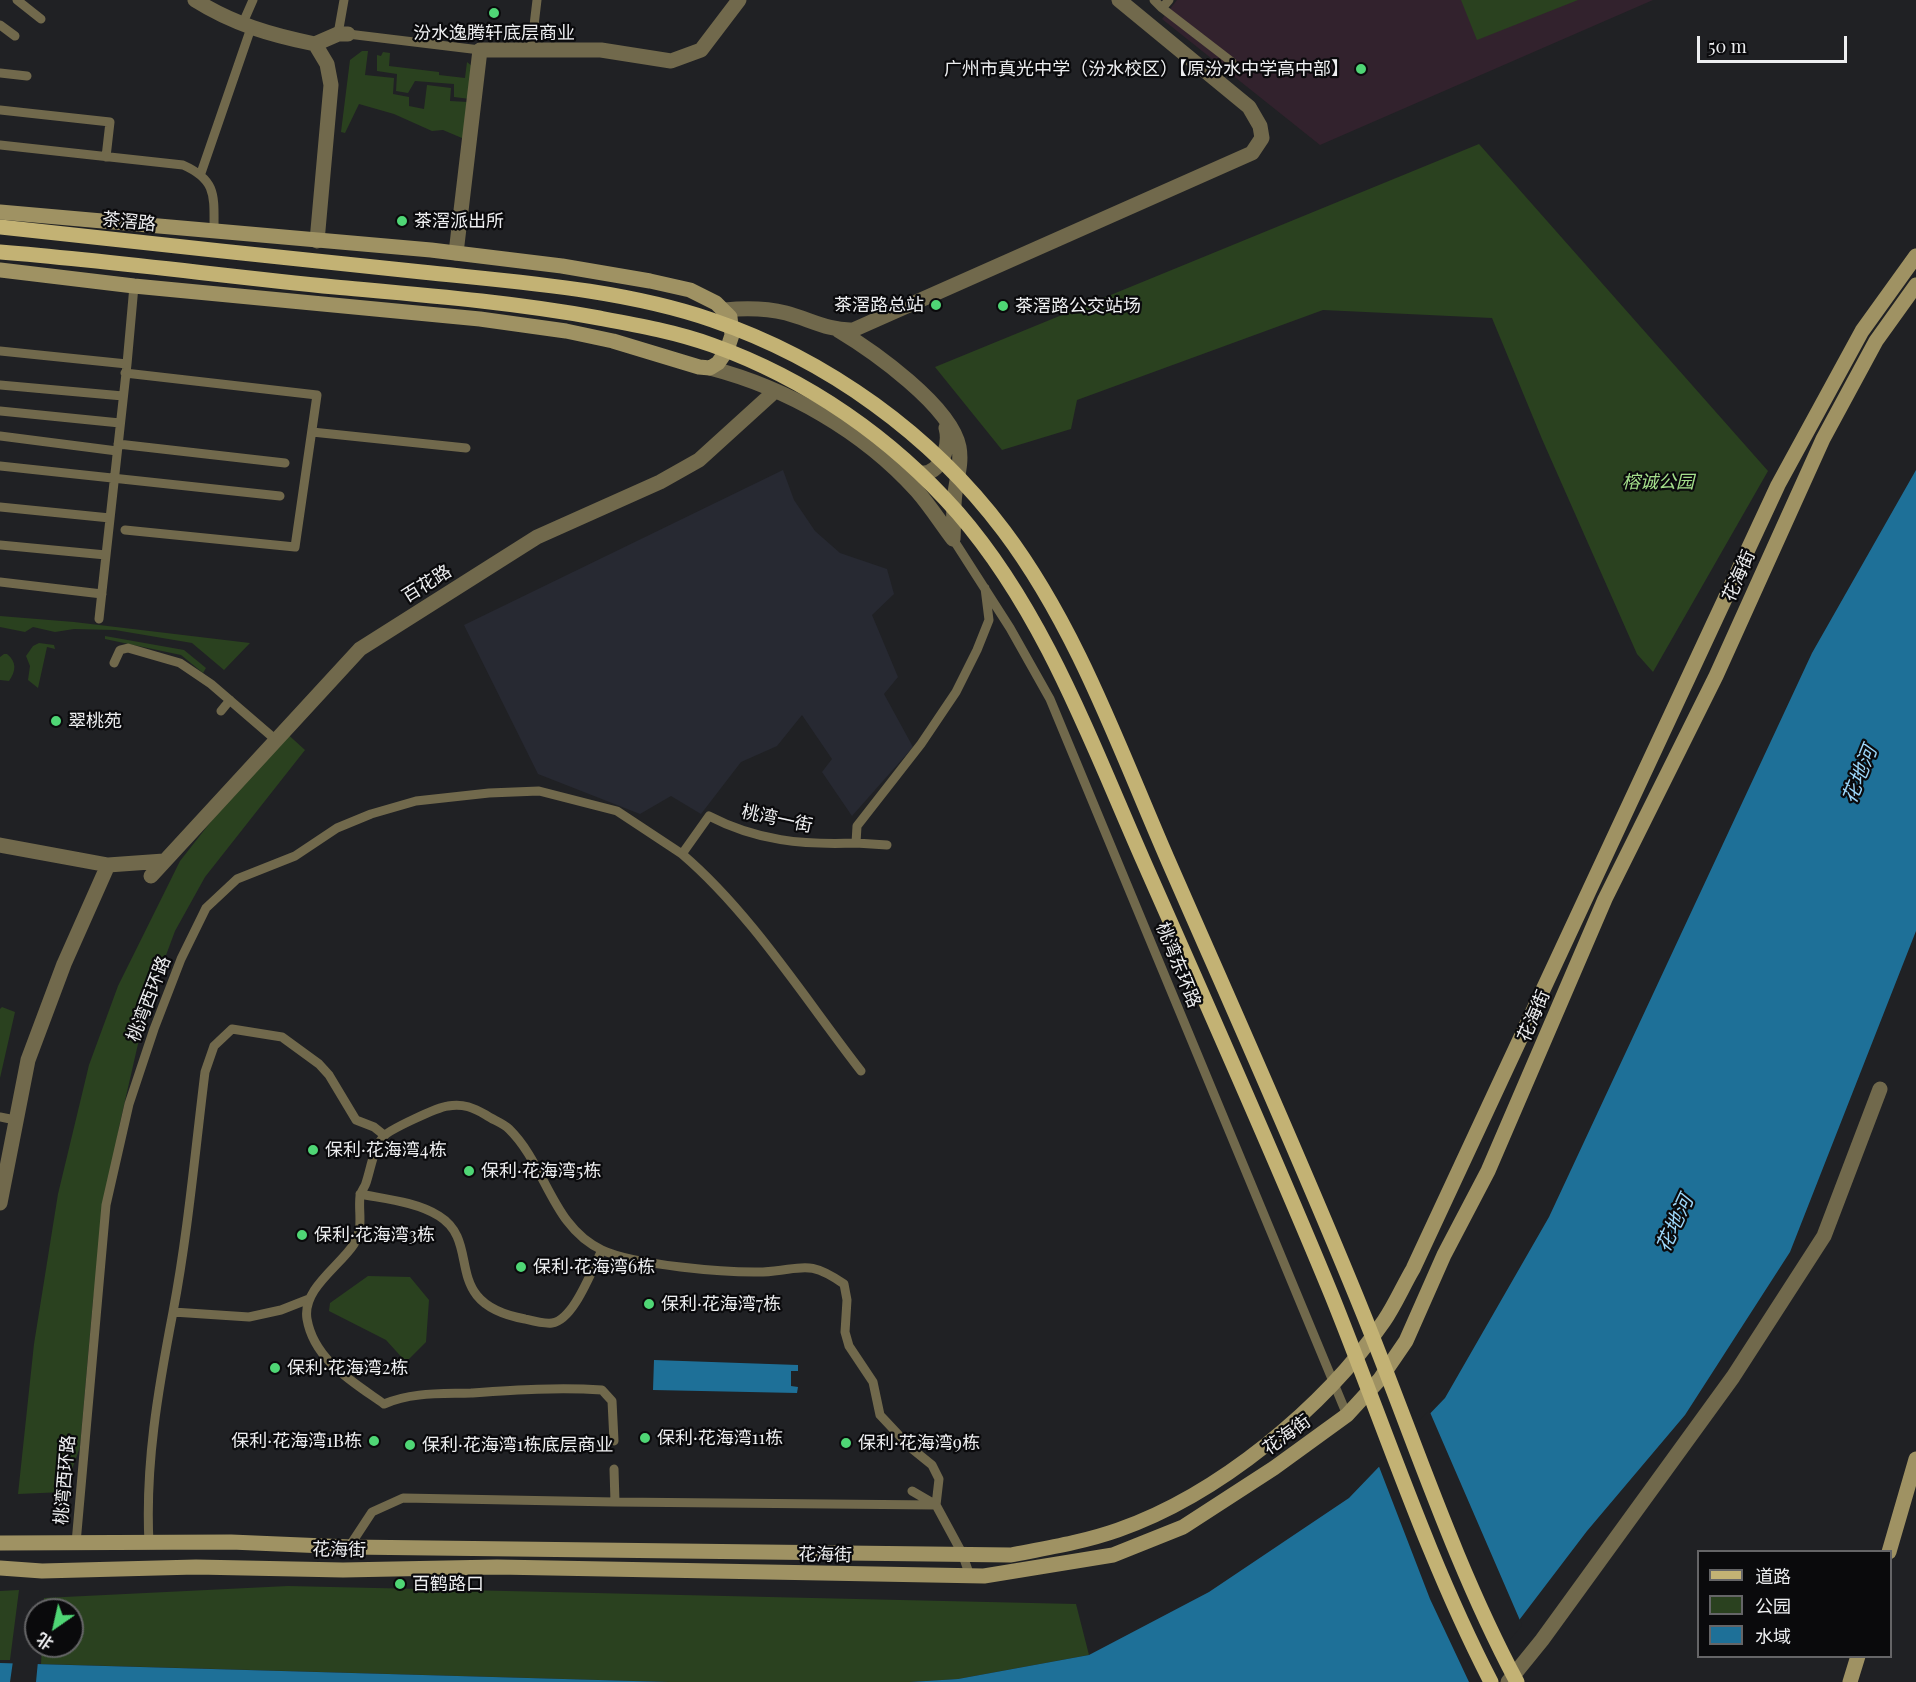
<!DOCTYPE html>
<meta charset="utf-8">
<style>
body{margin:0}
#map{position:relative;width:1916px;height:1682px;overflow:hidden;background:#202124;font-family:"Playfair Display","Noto Sans SC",serif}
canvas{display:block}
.legend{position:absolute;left:1697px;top:1550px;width:195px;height:108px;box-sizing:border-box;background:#0a0a0c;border:2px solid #656567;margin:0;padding:8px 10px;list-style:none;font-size:18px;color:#edeef0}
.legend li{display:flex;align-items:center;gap:12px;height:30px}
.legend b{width:30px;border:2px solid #656567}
.north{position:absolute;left:24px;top:1598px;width:60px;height:60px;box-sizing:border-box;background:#0a0a0c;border:2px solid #656567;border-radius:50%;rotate:214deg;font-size:16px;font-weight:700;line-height:24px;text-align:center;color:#edeef0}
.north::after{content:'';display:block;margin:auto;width:21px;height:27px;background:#4fd675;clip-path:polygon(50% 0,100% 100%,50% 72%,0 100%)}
.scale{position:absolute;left:1697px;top:36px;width:150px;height:27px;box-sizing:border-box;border:3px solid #edeef0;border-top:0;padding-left:8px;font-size:18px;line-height:21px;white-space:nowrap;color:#edeef0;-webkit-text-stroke:4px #0a0a0c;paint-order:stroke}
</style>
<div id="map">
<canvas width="1916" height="1682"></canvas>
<ul class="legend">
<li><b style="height:8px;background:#c3b274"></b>道路</li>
<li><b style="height:16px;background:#2a411f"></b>公园</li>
<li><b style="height:16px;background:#1e7098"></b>水域</li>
</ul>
<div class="north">北</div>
<div class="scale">50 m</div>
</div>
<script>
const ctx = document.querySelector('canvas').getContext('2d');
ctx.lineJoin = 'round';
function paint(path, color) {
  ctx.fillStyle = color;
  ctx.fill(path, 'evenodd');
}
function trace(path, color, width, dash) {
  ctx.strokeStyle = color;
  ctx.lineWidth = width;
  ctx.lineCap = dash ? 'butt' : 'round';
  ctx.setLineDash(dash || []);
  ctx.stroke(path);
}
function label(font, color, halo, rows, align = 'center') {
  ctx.font = font + ' "Playfair Display","Noto Sans SC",serif';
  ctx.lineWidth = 4.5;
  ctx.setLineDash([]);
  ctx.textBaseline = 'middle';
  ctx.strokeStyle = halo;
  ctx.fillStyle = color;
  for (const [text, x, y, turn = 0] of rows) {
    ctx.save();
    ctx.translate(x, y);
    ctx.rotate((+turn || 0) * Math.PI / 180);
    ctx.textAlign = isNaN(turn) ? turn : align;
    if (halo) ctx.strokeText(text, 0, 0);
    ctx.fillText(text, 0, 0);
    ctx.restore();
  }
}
paint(new Path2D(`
 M 783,470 L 794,500 L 815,531 L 840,553 L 887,569 L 894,594 L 872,615 L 898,677 L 884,694 L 913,747 L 852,816 L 822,772 L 832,759 L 802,715 L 777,746 L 741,762 L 701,814 L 671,796 L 640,814 L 538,774 L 464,625 Z`), '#272932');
paint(new Path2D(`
 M 1177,0 L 1653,0 L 1320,145 L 1162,19 Z`), '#32222d');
paint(new Path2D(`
 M 1461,0 L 1578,0 L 1477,40 Z
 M 362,51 L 368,51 L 365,75 L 394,78 L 393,94 L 409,97 L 409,106 L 424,109 L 427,85 L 451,88 L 450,101 L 468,102 L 469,141 L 443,130 L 432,131 L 394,114 L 359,104 L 345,133 L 341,132 L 350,60 Z
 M 383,52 L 390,53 L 389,66 L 439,72 L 439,75 L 465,78 L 467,62 L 473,67 L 470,99 L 454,97 L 454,84 L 415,81 L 408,93 L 396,91 L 397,74 L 377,71 L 377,55 L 381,56 Z
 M 1479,144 L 1768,471 L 1653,672 L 1637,654 L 1542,439 L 1492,318 L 1323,310 L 1077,400 L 1071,429 L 1002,450 L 935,367 Z
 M 0,616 L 74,622 L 250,643 L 224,670 L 192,643 L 115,630 L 74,629 L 55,632 L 33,627 L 25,632 L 0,627 Z
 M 105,636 L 184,650 L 206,668 L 203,673 L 181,655 L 105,639 Z
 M 39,643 L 54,645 L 55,649 L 47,647 L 38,688 L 28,680 L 30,666 L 26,656 L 33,646 Z
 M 4,654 L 7,654 C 17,662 16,671 9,681 L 0,680 L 0,657 Z
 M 283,730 L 305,750 L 205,877 L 175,931 L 146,1009 L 119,1127 L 93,1300 L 80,1447 L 64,1492 L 18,1494 L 34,1344 L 58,1194 L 89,1065 L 118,986 L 180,861 Z
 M 2,1007 L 15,1012 L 0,1078 L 0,1009 Z
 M 368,1276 L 410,1277 L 429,1300 L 426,1342 L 406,1362 L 386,1340 L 329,1311 L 330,1303 Z
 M 288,1586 L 1076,1604 L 1089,1655 L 958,1679 L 910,1682 L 669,1682 L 41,1664 L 42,1646 L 72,1646 L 72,1610 L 44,1610 L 44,1598 Z
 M 19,1590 L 10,1660 L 0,1660 L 0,1591 Z`), '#2a411f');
paint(new Path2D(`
 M 1916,470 L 1916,931 L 1790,1252 L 1685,1415 L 1587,1531 L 1472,1682 L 910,1682 L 958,1679 L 1089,1655 L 1209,1592 L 1349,1498 L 1445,1398 L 1549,1217 L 1812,653 Z
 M 654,1360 L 798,1365 L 798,1371 L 791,1371 L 791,1386 L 798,1387 L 797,1393 L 653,1390 Z
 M 0,1663 L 669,1682 L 0,1682 Z`), '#1e7098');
paint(new Path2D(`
 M 1429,1410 L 1522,1625 L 1476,1682 L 1469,1682 L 1430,1599 L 1378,1464 Z
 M 13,1661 L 38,1661 L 36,1682 L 10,1682 Z`), '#202124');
trace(new Path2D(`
 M 17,0 L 41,19
 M 1154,0 L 1162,8 L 1169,0
 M 1162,8 L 1232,62
 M 0,25 L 15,36
 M 242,25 L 253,0
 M 338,34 L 344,0
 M 348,34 L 480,50
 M 531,51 L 537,0
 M 0,73 L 27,76
 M 0,110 L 110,122 L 106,157
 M 0,145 L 183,165 C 217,180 214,196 214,230
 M 201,173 L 251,28
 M 0,351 L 127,364 L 134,286
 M 0,385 L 123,396
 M 0,411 L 120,423
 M 312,432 L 466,448
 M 0,436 L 117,451
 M 118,444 L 285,463
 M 0,466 L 280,496
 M 0,507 L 110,518
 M 125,530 L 295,547 L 317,395 L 125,373
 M 953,539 L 1010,628 L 1050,699 L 1347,1415
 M 0,545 L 106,555
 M 0,582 L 102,594
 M 99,619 L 127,364
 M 114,663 L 120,650 L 128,648 L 180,663 L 211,684 L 276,740
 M 221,711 L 230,700
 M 856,843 L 887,845
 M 682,854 C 751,913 805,999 861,1071
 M 0,1117 L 15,1120
 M 360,1194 C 385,1199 417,1202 439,1216 C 484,1244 438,1303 525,1319 C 533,1321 544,1324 552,1323 C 574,1320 592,1269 602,1250
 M 173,1312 L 249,1317 L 281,1310 L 309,1299
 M 614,1441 L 612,1401 L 602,1390 C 558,1387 515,1390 471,1393 C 441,1394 412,1392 384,1404 C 353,1382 314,1360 307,1319 C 302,1289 340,1266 354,1244 C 364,1228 358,1212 360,1196 C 361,1191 365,1187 366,1183 C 371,1168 373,1150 383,1137 C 388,1130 438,1107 448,1106 C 463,1103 474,1108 486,1115 C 493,1120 503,1123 509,1129 C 546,1165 552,1227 602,1250 C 634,1265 726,1273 763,1272 C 802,1270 807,1258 844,1284 L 847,1300 L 845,1332 L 849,1346 L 873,1382 L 880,1415 L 911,1448 L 932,1465 L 939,1479 L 936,1505 L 615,1502 L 614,1469
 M 912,1491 L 936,1505 L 962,1553 L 970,1576
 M 76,1543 L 106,1205 L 129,1104 L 154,1029 L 181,959 L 206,908 L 237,879 L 295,856 L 337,828 L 371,814 L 416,801 L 489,793 L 539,791 L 617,811 L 682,854 L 709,816 C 757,841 803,845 856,843 L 857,826 L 921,744 L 956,692 L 977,650 L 989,620 L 985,588
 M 149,1543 C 145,1465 158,1390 173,1312 C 188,1233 195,1152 205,1072 L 214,1046 L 232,1029 L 282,1037 L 319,1064 L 329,1075 L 356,1120 L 374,1127 L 384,1135
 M 349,1547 L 372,1512 L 403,1498 L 615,1502`), '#71694c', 9);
trace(new Path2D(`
 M 195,0 C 233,24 271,35 315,44 L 327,64 L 331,85 L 317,241
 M 315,44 L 338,34 L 348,34
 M 456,253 L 480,50 L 601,50 L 671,61 L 701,50 L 739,0
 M 725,310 C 746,308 765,308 786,313 C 809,319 829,331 853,330 L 1252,153 L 1262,138 L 1260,126 L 1249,107 L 1119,0
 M 838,330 C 873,351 951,406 959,447 C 962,463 957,477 955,493 C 953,508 954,524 953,539
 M 710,368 C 787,388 863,431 917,491 C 930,506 941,523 953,539
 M 908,472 C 914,473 923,474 929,472 C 944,466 950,442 946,428
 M 0,845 L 108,865 L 164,861
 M 151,876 L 360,649 L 537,537 L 660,482 L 699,460 L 775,391
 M 0,1203 L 28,1060 L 64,964 L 108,865
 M 1508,1682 L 1542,1640 L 1733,1377 L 1824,1236 L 1880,1089`), '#71694c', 15);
trace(new Path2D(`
 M 0,212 L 431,250 L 562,266 L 650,281 L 690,290 L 716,303 L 730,317 L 732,335 L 727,350 L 718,363 L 710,368 L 699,367 L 613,341 L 566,331 L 480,319 L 134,286 L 0,270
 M 0,1543 L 231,1542 L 349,1547 L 1011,1555 C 1047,1548 1084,1542 1118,1530 C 1218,1495 1324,1408 1384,1321 C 1395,1305 1403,1286 1413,1269 L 1778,485 L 1862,331 L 1916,256
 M 1889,1552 L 1916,1459
 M 0,1568 L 42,1571 L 196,1567 L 343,1570 L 497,1567 L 984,1576 L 1113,1555 L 1183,1527 L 1274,1468 L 1347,1415 L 1380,1379 L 1406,1341 L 1444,1255 L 1488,1171 L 1605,899 L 1716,676 L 1823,439 L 1876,341 L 1916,285
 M 1850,1682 L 1858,1656`), '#9f9263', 15);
trace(new Path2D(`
 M 0,227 C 141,243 281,257 422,272 C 516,282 622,289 712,320 C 827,359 932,435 1004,531 C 1077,628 1119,748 1167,858 C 1233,1009 1301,1160 1363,1313 C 1413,1436 1454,1564 1517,1682
 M 0,252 C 112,261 223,276 335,287 C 423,295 512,302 599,318 C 637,325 676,332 712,345 C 807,379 892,438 958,513 C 1044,612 1091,742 1143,860 C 1207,1005 1272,1150 1332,1296 C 1384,1425 1427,1558 1491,1682`), '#c3b274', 15);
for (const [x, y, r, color] of [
 [494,13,6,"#4fd675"],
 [1361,69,6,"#4fd675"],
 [402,221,6,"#4fd675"],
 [936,305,6,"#4fd675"],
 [1003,306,6,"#4fd675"],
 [56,721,6,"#4fd675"],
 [313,1150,6,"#4fd675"],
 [469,1171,6,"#4fd675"],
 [302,1235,6,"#4fd675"],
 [521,1267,6,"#4fd675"],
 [649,1304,6,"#4fd675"],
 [275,1368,6,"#4fd675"],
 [645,1438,6,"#4fd675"],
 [374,1441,6,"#4fd675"],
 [846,1443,6,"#4fd675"],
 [410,1445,6,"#4fd675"],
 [400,1584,6,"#4fd675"]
]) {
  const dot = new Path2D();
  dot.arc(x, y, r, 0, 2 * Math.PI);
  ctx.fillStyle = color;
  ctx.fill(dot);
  trace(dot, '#0a0a0c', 2);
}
label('18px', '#edeef0', '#0a0a0c', [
 ["汾水逸腾轩底层商业",494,33,"center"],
 ["广州市真光中学（汾水校区）【原汾水中学高中部】",1349,69,"right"],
 ["茶滘派出所",414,221],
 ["茶滘路总站",924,305,"right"],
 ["茶滘路公交站场",1015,306],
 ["翠桃苑",68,721],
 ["保利·花海湾4栋",325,1150],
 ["保利·花海湾5栋",481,1171],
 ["保利·花海湾3栋",314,1235],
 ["保利·花海湾6栋",533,1267],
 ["保利·花海湾7栋",661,1304],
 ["保利·花海湾2栋",287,1368],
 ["保利·花海湾11栋",657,1438],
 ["保利·花海湾1B栋",362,1441,"right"],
 ["保利·花海湾9栋",858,1443],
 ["保利·花海湾1栋底层商业",422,1445],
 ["百鹤路口",412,1584]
], 'left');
label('18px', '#edeef0', '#0a0a0c', [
 ["茶滘路",129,222,6],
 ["花海街",1739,576,-66],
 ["百花路",427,584,-32],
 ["桃湾一街",777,819,12],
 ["桃湾东环路",1178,965,68],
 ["桃湾西环路",149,999,-69],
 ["花海街",1534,1016,-67],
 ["花海街",1287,1435,-36],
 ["桃湾西环路",65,1480,-85],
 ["花海街",339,1550,1],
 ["花海街",825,1555,1]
]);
label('italic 18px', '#a5e08c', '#0a0a0c', [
 ["榕诚公园",1658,482]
]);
label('italic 20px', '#9dd7fa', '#0a0a0c', [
 ["花地河",1860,775,-68],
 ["花地河",1675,1224,-65]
]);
</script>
